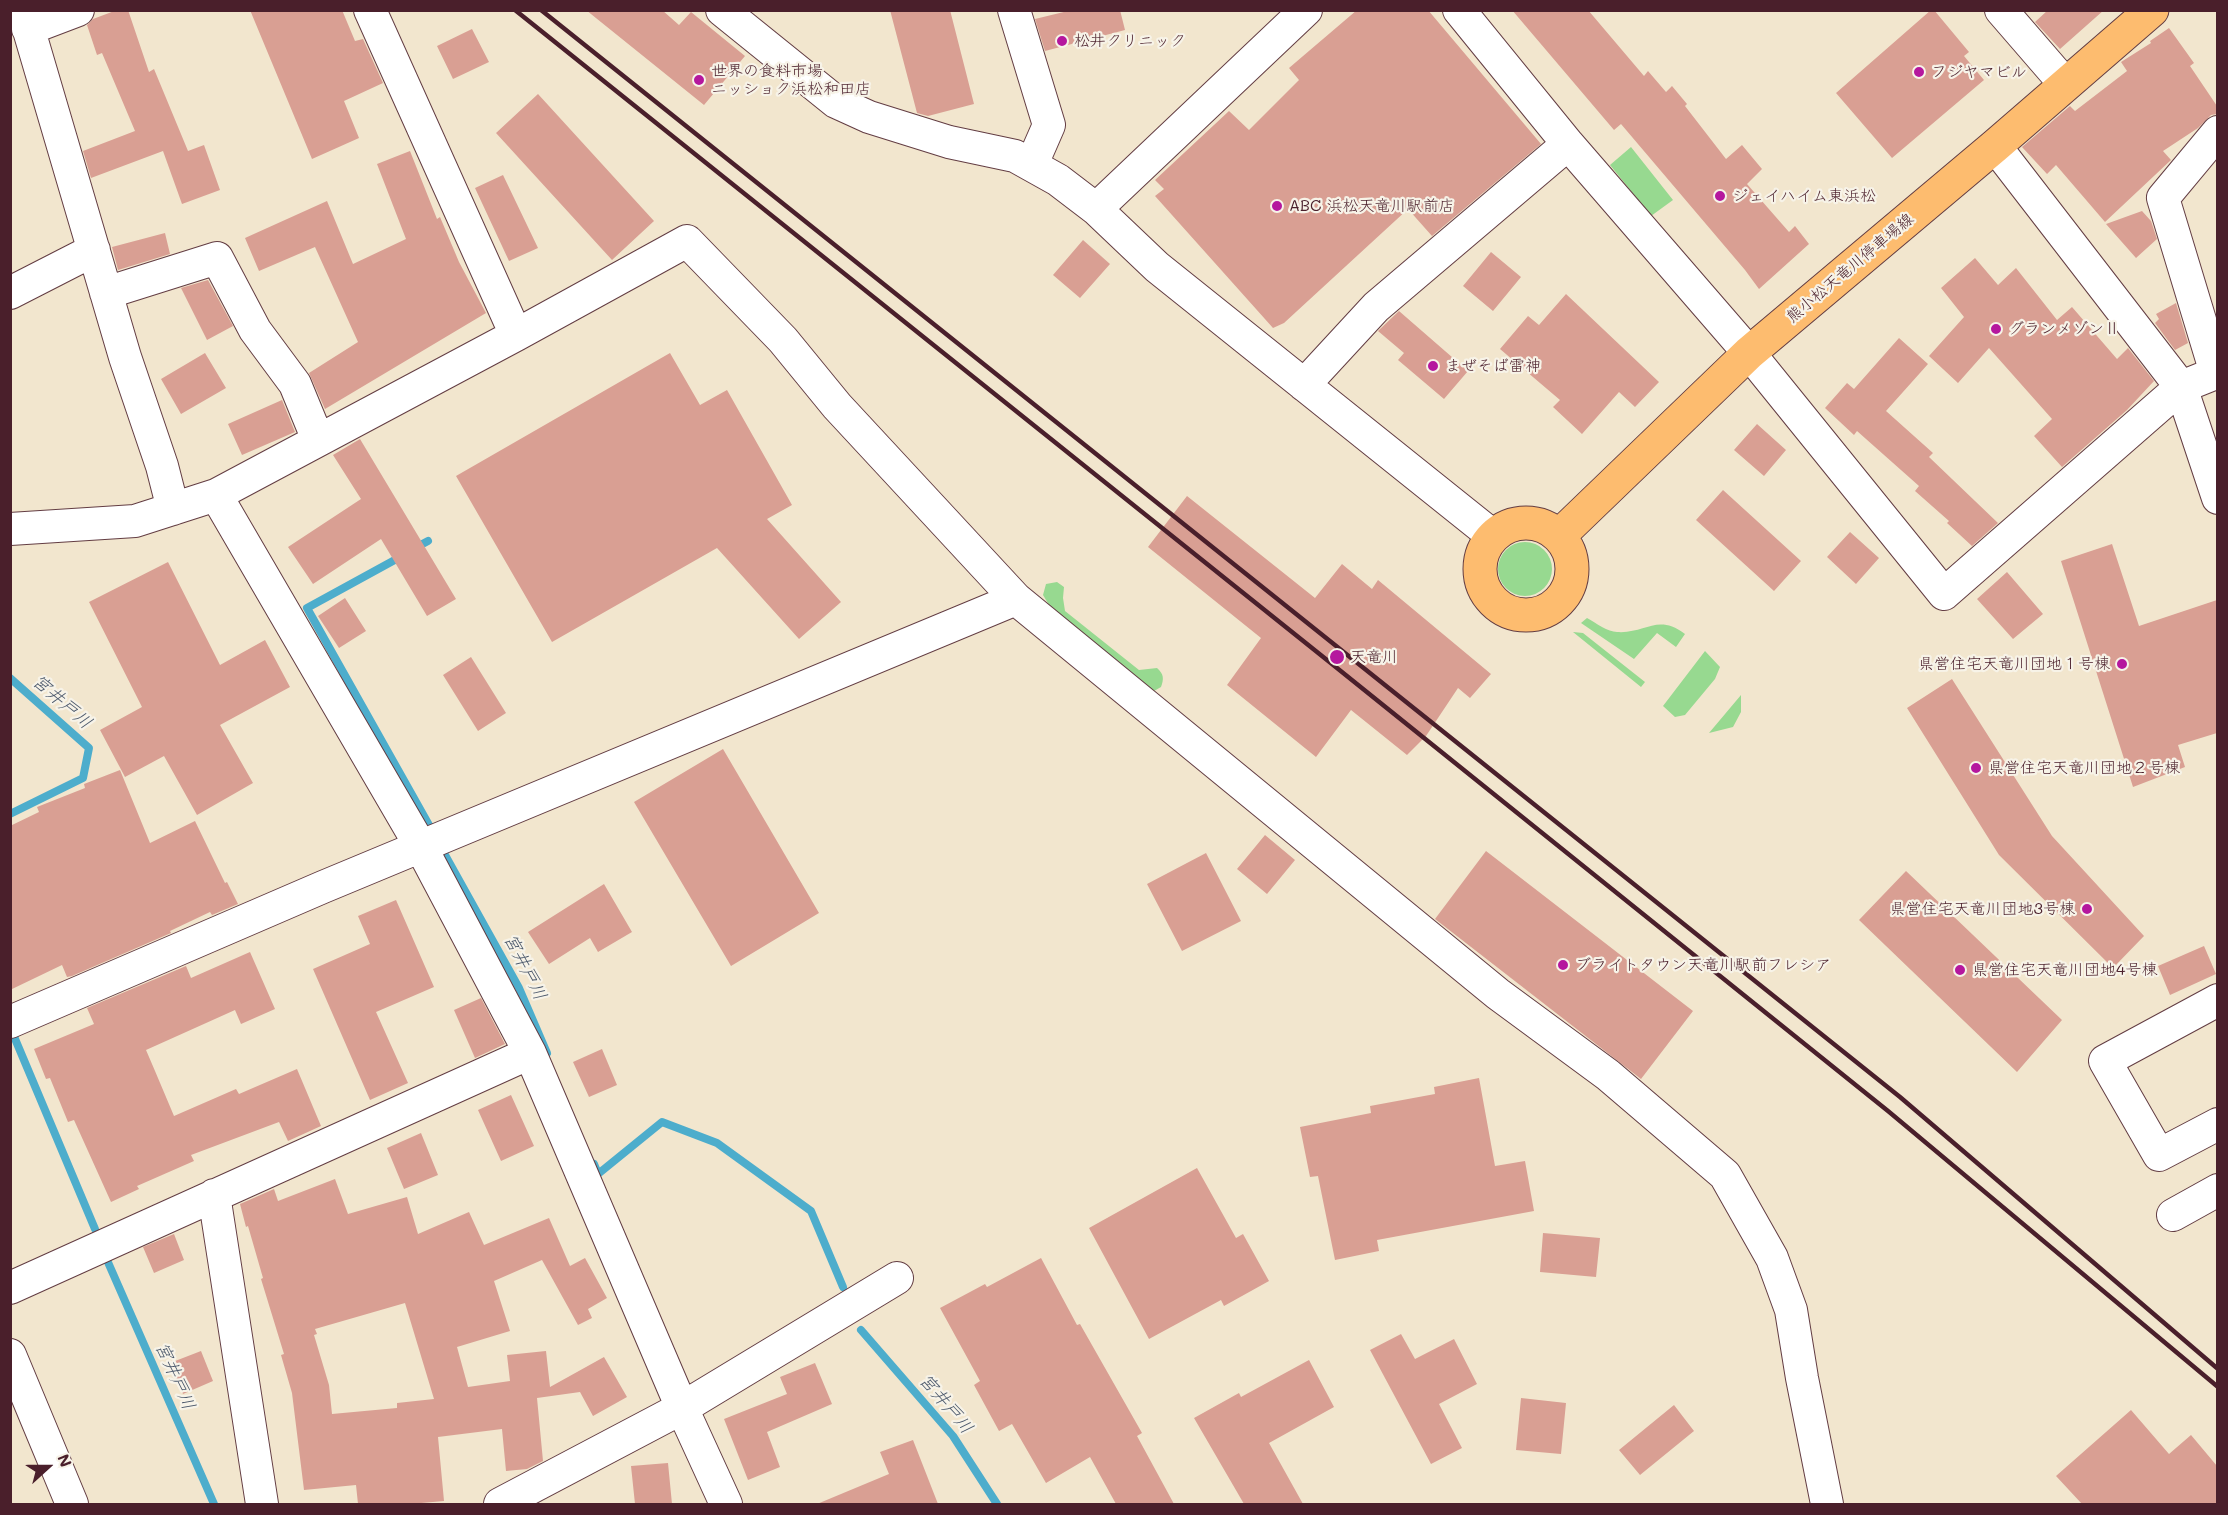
<!DOCTYPE html>
<meta charset="utf-8">
<style>
body{margin:0}
#map{position:relative;width:2228px;height:1515px;overflow:hidden;background:#f2e6ce;font-family:Mali,sans-serif}
canvas{display:block}
.frame{position:absolute;inset:0;border:12px solid #4a1f2b;pointer-events:none}
.north{position:absolute;left:18px;top:1437px;width:60px;height:60px;-webkit-text-stroke:4px #f7f3e8;paint-order:stroke;rotate:69deg;font-size:16px;font-weight:700;line-height:24px;text-align:center;color:#4a1f2b}
.north::after{content:'';display:block;margin:auto;width:21px;height:27px;background:#4a1f2b;clip-path:polygon(50% 0,100% 100%,50% 72%,0 100%)}
</style>
<div id="map">
<canvas width="2228" height="1515"></canvas>
<div class="frame"></div>
<div class="north">N</div>
</div>
<script>
const ctx = document.querySelector('canvas').getContext('2d');
ctx.lineJoin = 'round';
function paint(path, color) {
  ctx.fillStyle = color;
  ctx.fill(path, 'evenodd');
}
function trace(path, color, width, dash) {
  ctx.strokeStyle = color;
  ctx.lineWidth = width;
  ctx.lineCap = dash ? 'butt' : 'round';
  ctx.setLineDash(dash || []);
  ctx.stroke(path);
}
function label(font, color, halo, rows, align = 'center') {
  ctx.font = font + ' Mali,"Klee One",sans-serif';
  ctx.lineWidth = 4.5;
  ctx.setLineDash([]);
  ctx.textBaseline = 'middle';
  ctx.strokeStyle = halo;
  ctx.fillStyle = color;
  for (const [text, x, y, turn = 0] of rows) {
    ctx.save();
    ctx.translate(x, y);
    ctx.rotate((+turn || 0) * Math.PI / 180);
    ctx.textAlign = isNaN(turn) ? turn : align;
    if (halo) ctx.strokeText(text, 0, 0);
    ctx.fillText(text, 0, 0);
    ctx.restore();
  }
}
paint(new Path2D(`
 M 1631,147 L 1673,200 L 1651,216 L 1610,165 Z
 M1498 569a27 27 0 1 1 54 0a27 27 0 1 1-54 0Z
 M 1057,582 L 1064,587 L 1063,598 L 1065,611 L 1139,670 L 1157,668 C 1164,674 1164,679 1161,687 L 1154,691 L 1144,687 L 1049,605 L 1043,595 L 1046,584 Z
 M 1587,618 C 1596,623 1608,632 1617,632 C 1646,634 1657,613 1685,634 L 1676,647 L 1657,633 L 1634,659 L 1581,623 Z
 M 1573,632 L 1583,633 L 1645,682 L 1641,687 Z
 M 1705,651 L 1720,667 L 1715,679 L 1685,715 L 1675,717 L 1663,706 Z
 M 1741,695 L 1741,712 L 1733,727 L 1709,733 Z`), '#97d990');
trace(new Path2D(`
 M 413,549 L 428,541
 M 402,556 L 307,608 L 434,834
 M 10,678 L 89,748 L 83,778 L 10,814
 M 440,846 L 519,988 L 547,1053
 M 13,1034 L 95,1229
 M 594,1164 L 598,1174 L 662,1122 L 717,1143 L 811,1211 L 843,1287
 M 107,1260 L 214,1504
 M 861,1330 L 953,1436 L 997,1504`), '#4dadcc', 8);
paint(new Path2D(`
 M 117,10 L 128,10 L 149,72 L 154,69 L 188,151 L 204,145 L 220,190 L 182,204 L 163,151 L 91,178 L 83,151 L 135,131 L 102,53 L 97,55 L 87,25 L 93,19 Z
 M 250,10 L 342,10 L 355,41 L 363,39 L 383,83 L 344,101 L 359,138 L 312,159 Z
 M 586,10 L 662,10 L 679,25 L 691,12 L 745,56 L 704,105 Z
 M 890,10 L 950,10 L 974,104 L 928,116 L 917,113 Z
 M 1072,10 L 1120,10 L 1125,30 L 1045,51 L 1035,19 Z
 M 1357,10 L 1428,10 L 1541,144 L 1432,236 L 1408,209 L 1284,323 L 1273,328 L 1155,196 L 1164,189 L 1155,180 L 1229,111 L 1249,130 L 1299,80 L 1289,68 Z
 M 1512,10 L 1588,10 L 1644,76 L 1648,71 L 1666,92 L 1672,86 L 1687,104 L 1685,106 L 1726,159 L 1742,145 L 1762,169 L 1747,184 L 1789,232 L 1795,226 L 1809,244 L 1759,289 L 1745,270 L 1621,124 L 1614,130 Z
 M 1931,10 L 1934,10 L 1969,52 L 1964,56 L 1984,80 L 1892,158 L 1836,93 Z
 M 2048,10 L 2104,10 L 2060,49 L 2035,22 Z
 M 2169,28 L 2194,63 L 2190,66 L 2217,106 L 2217,114 L 2211,115 L 2198,128 L 2163,151 L 2171,160 L 2105,222 L 2056,165 L 2047,174 L 2022,147 L 2070,106 L 2075,111 L 2127,71 L 2121,62 L 2151,43 L 2150,41 Z
 M 472,29 L 489,62 L 453,79 L 437,46 Z
 M 538,94 L 654,221 L 612,260 L 496,133 Z
 M 410,151 L 437,219 L 440,217 L 459,262 L 486,313 L 325,409 L 309,373 L 358,342 L 315,247 L 259,271 L 245,238 L 327,201 L 353,264 L 406,239 L 377,164 Z
 M 503,175 L 538,248 L 509,261 L 475,188 Z
 M 2142,211 L 2151,221 L 2157,239 L 2136,258 L 2106,224 Z
 M 165,233 L 170,254 L 118,270 L 112,247 Z
 M 1083,240 L 1110,264 L 1080,298 L 1053,275 Z
 M 1491,252 L 1521,277 L 1493,311 L 1463,286 Z
 M 1975,258 L 1998,285 L 2016,268 L 2057,320 L 2072,307 L 2117,359 L 2128,348 L 2154,381 L 2127,410 L 2062,467 L 2034,436 L 2052,419 L 1989,348 L 1958,383 L 1929,356 L 1964,317 L 1941,288 Z
 M 208,280 L 233,326 L 207,340 L 181,288 Z
 M 1566,294 L 1659,382 L 1635,407 L 1619,392 L 1582,434 L 1553,407 L 1560,400 L 1500,349 L 1528,316 L 1539,325 Z
 M 2176,303 L 2188,343 L 2175,350 L 2155,323 L 2159,319 L 2156,314 Z
 M 1399,311 L 1468,371 L 1444,399 L 1398,360 L 1404,353 L 1378,331 Z
 M 1899,338 L 1928,364 L 1886,411 L 1933,453 L 1929,457 L 1998,523 L 1972,546 L 1947,523 L 1949,521 L 1915,491 L 1919,486 L 1857,431 L 1854,435 L 1825,408 L 1847,383 L 1854,389 Z
 M 205,353 L 226,388 L 181,414 L 161,379 Z
 M 670,353 L 700,405 L 727,390 L 792,505 L 767,519 L 841,602 L 799,639 L 717,548 L 552,642 L 456,476 Z
 M 282,400 L 295,432 L 242,455 L 228,424 Z
 M 1757,424 L 1786,450 L 1764,476 L 1734,450 Z
 M 360,439 L 456,599 L 427,616 L 381,539 L 313,584 L 288,547 L 361,499 L 333,455 Z
 M 1723,490 L 1801,561 L 1774,591 L 1696,520 Z
 M 1187,496 L 1315,598 L 1342,564 L 1372,589 L 1378,580 L 1491,674 L 1470,698 L 1458,688 L 1426,736 L 1407,755 L 1351,710 L 1316,757 L 1227,685 L 1261,638 L 1148,547 Z
 M 1850,532 L 1879,558 L 1856,584 L 1827,557 Z
 M 2112,544 L 2139,626 L 2217,600 L 2217,733 L 2178,745 L 2185,767 L 2133,787 L 2061,561 Z
 M 168,562 L 220,665 L 265,640 L 290,687 L 220,725 L 253,783 L 197,815 L 164,756 L 125,777 L 100,730 L 142,707 L 89,602 Z
 M 2007,572 L 2043,614 L 2013,639 L 1977,599 Z
 M 345,598 L 366,631 L 339,648 L 318,616 Z
 M 471,657 L 506,713 L 478,731 L 443,675 Z
 M 1952,679 L 2052,836 L 2144,936 L 2113,968 L 1999,855 L 1907,708 Z
 M 723,749 L 819,913 L 731,966 L 634,802 Z
 M 120,770 L 150,843 L 195,821 L 225,883 L 227,882 L 238,904 L 212,915 L 210,912 L 170,931 L 171,933 L 72,976 L 67,977 L 62,965 L 10,990 L 10,826 L 39,812 L 37,807 L 85,788 L 84,784 Z
 M 1265,835 L 1295,860 L 1267,894 L 1237,869 Z
 M 1486,851 L 1693,1011 L 1641,1079 L 1435,919 Z
 M 1206,853 L 1241,921 L 1182,951 L 1147,884 Z
 M 1906,871 L 2062,1020 L 2017,1072 L 1859,920 Z
 M 604,884 L 632,932 L 598,952 L 590,938 L 549,964 L 528,932 Z
 M 396,900 L 434,987 L 376,1012 L 408,1083 L 370,1100 L 313,969 L 370,944 L 358,916 Z
 M 2204,946 L 2216,974 L 2170,995 L 2158,966 Z
 M 250,952 L 275,1009 L 241,1024 L 235,1010 L 146,1050 L 155,1071 L 174,1116 L 236,1089 L 239,1094 L 297,1069 L 321,1126 L 288,1141 L 279,1122 L 191,1155 L 194,1161 L 137,1186 L 139,1189 L 111,1202 L 74,1120 L 68,1122 L 50,1078 L 46,1079 L 34,1049 L 94,1024 L 87,1008 L 186,966 L 191,978 Z
 M 481,998 L 505,1044 L 475,1058 L 454,1010 Z
 M 602,1049 L 617,1085 L 589,1097 L 573,1062 Z
 M 1479,1078 L 1495,1166 L 1525,1161 L 1534,1211 L 1377,1240 L 1379,1251 L 1335,1260 L 1318,1176 L 1310,1177 L 1300,1127 L 1371,1113 L 1370,1106 L 1435,1094 L 1434,1087 Z
 M 511,1095 L 534,1146 L 501,1161 L 478,1110 Z
 M 421,1133 L 438,1175 L 404,1189 L 387,1148 Z
 M 1197,1168 L 1236,1238 L 1243,1234 L 1269,1281 L 1224,1306 L 1221,1300 L 1149,1339 L 1089,1228 Z
 M 335,1179 L 348,1214 L 407,1197 L 418,1234 L 469,1212 L 484,1245 L 549,1218 L 570,1266 L 585,1258 L 607,1298 L 588,1309 L 592,1318 L 578,1325 L 542,1260 L 494,1281 L 510,1331 L 457,1347 L 468,1387 L 510,1381 L 507,1355 L 546,1351 L 550,1387 L 604,1357 L 627,1397 L 593,1416 L 580,1392 L 537,1398 L 543,1461 L 527,1469 L 506,1471 L 502,1429 L 438,1437 L 444,1501 L 410,1504 L 358,1504 L 356,1485 L 304,1490 L 292,1393 L 281,1355 L 284,1354 L 261,1279 L 263,1278 L 248,1226 L 246,1227 L 240,1204 L 274,1189 L 278,1201 ZM 405,1303 L 434,1399 L 397,1403 L 397,1408 L 332,1414 L 329,1385 L 314,1335 L 317,1334 L 315,1329 Z
 M 1543,1233 L 1600,1238 L 1596,1277 L 1540,1272 Z
 M 174,1234 L 184,1260 L 154,1273 L 143,1247 Z
 M 1041,1258 L 1077,1325 L 1080,1324 L 1142,1433 L 1137,1436 L 1174,1504 L 1116,1504 L 1090,1457 L 1046,1483 L 1012,1424 L 999,1431 L 974,1385 L 980,1381 L 940,1308 L 985,1284 L 987,1287 Z
 M 1401,1334 L 1415,1359 L 1454,1339 L 1477,1384 L 1439,1404 L 1462,1448 L 1431,1464 L 1370,1350 Z
 M 201,1351 L 213,1381 L 183,1394 L 170,1363 Z
 M 1309,1360 L 1334,1407 L 1269,1443 L 1303,1504 L 1244,1504 L 1194,1418 L 1239,1393 L 1241,1397 Z
 M 815,1363 L 832,1404 L 767,1432 L 780,1467 L 748,1480 L 724,1419 L 787,1394 L 780,1377 Z
 M 1521,1398 L 1566,1403 L 1561,1454 L 1516,1450 Z
 M 1674,1405 L 1694,1431 L 1640,1475 L 1619,1450 Z
 M 2131,1410 L 2169,1454 L 2191,1435 L 2217,1466 L 2217,1504 L 2082,1504 L 2056,1476 Z
 M 913,1440 L 938,1504 L 817,1504 L 889,1474 L 880,1452 Z
 M 668,1463 L 672,1504 L 635,1504 L 631,1466 Z`), '#d99f93');
const minor = new Path2D(`
 M 23,10 L 125,357 L 162,466 L 173,509
 M 370,10 L 516,335
 M 722,10 L 836,102 L 869,117 L 949,142 L 1015,156 L 1058,180 L 1096,209 L 1157,267 L 1493,536
 M 1014,10 L 1049,125 L 1032,164
 M 1459,10 L 1568,144
 M 2001,10 L 2065,84
 M 28,29 L 78,10
 M 1995,146 L 2181,387 L 2218,498
 M 1096,209 L 1306,10
 M 10,293 L 94,250
 M 106,293 L 217,258 L 255,330 L 295,384 L 318,440
 M 1304,385 L 1376,307 L 1568,144 L 1749,353 L 1944,594 L 2181,387 L 2216,373 L 2163,198 L 2218,132
 M 216,495 L 421,847 L 530,1053 L 682,1408 L 726,1504
 M 10,529 L 135,521 L 216,495 L 516,335 L 687,241 L 783,340 L 837,406 L 1016,599 L 1498,994 L 1608,1075 L 1725,1175 L 1772,1258 L 1791,1310 L 1802,1378 L 1827,1504
 M 2218,1000 L 2105,1061 L 2159,1155 L 2218,1124
 M 10,1022 L 323,887 L 1016,599
 M 214,1195 L 262,1504
 M 2173,1215 L 2218,1190
 M 10,1288 L 530,1053
 M 10,1355 L 72,1504
 M 500,1504 L 682,1408 L 897,1278`);
const major = new Path2D(`
 M1480 569a46 46 0 1 1 92 0a46 46 0 1 1-92 0Z
 M 1559,536 L 1749,353 L 1995,146 L 2152,10`);
trace(minor, '#633d43', 34);
trace(major, '#633d43', 35);
trace(minor, '#fff', 32);
trace(major, '#fdbc6f', 33);
trace(new Path2D(`
 M 515,10 L 1332,664 L 1888,1111 L 2218,1387
 M 541,10 L 1900,1097 L 2218,1369`), '#4a1f2b', 4.5);
for (const [x, y, r, color] of [
 [1062,41,6,"#b5179e"],
 [1919,72,6,"#b5179e"],
 [699,80,6,"#b5179e"],
 [1720,196,6,"#b5179e"],
 [1277,206,6,"#b5179e"],
 [1996,329,6,"#b5179e"],
 [1433,366,6,"#b5179e"],
 [1337,657,8,"#b5179e"],
 [2122,664,6,"#b5179e"],
 [1976,768,6,"#b5179e"],
 [2087,909,6,"#b5179e"],
 [1563,965,6,"#b5179e"],
 [1960,970,6,"#b5179e"]
]) {
  const dot = new Path2D();
  dot.arc(x, y, r, 0, 2 * Math.PI);
  ctx.fillStyle = color;
  ctx.fill(dot);
  trace(dot, '#f7f3e8', 2);
}
label('16px', '#4a1f2b', '#f7f3e8', [
 ["松井クリニック",1074,41],
 ["世界の食料市場",711,71],
 ["ニッショク浜松和田店",711,89],
 ["フジヤマビル",1931,72],
 ["ジェイハイム東浜松",1732,196],
 ["ABC 浜松天竜川駅前店",1289,206],
 ["グランメゾンⅡ",2008,329],
 ["まぜそば雷神",1445,366],
 ["天竜川",1350,657],
 ["県営住宅天竜川団地１号棟",2110,664,"right"],
 ["県営住宅天竜川団地２号棟",1988,768],
 ["県営住宅天竜川団地3号棟",2075,909,"right"],
 ["ブライトタウン天竜川駅前フレシア",1575,965],
 ["県営住宅天竜川団地4号棟",1972,970]
], 'left');
label('16px', '#4a1f2b', '#f7f3e8', [
 ["熊小松天竜川停車場線",1850,268,-40]
]);
label('italic 18px', '#4b586b', '#f7f3e8', [
 ["宮井戸川",62,702,41],
 ["宮井戸川",525,967,63],
 ["宮井戸川",175,1376,66],
 ["宮井戸川",946,1404,50]
]);
</script>
